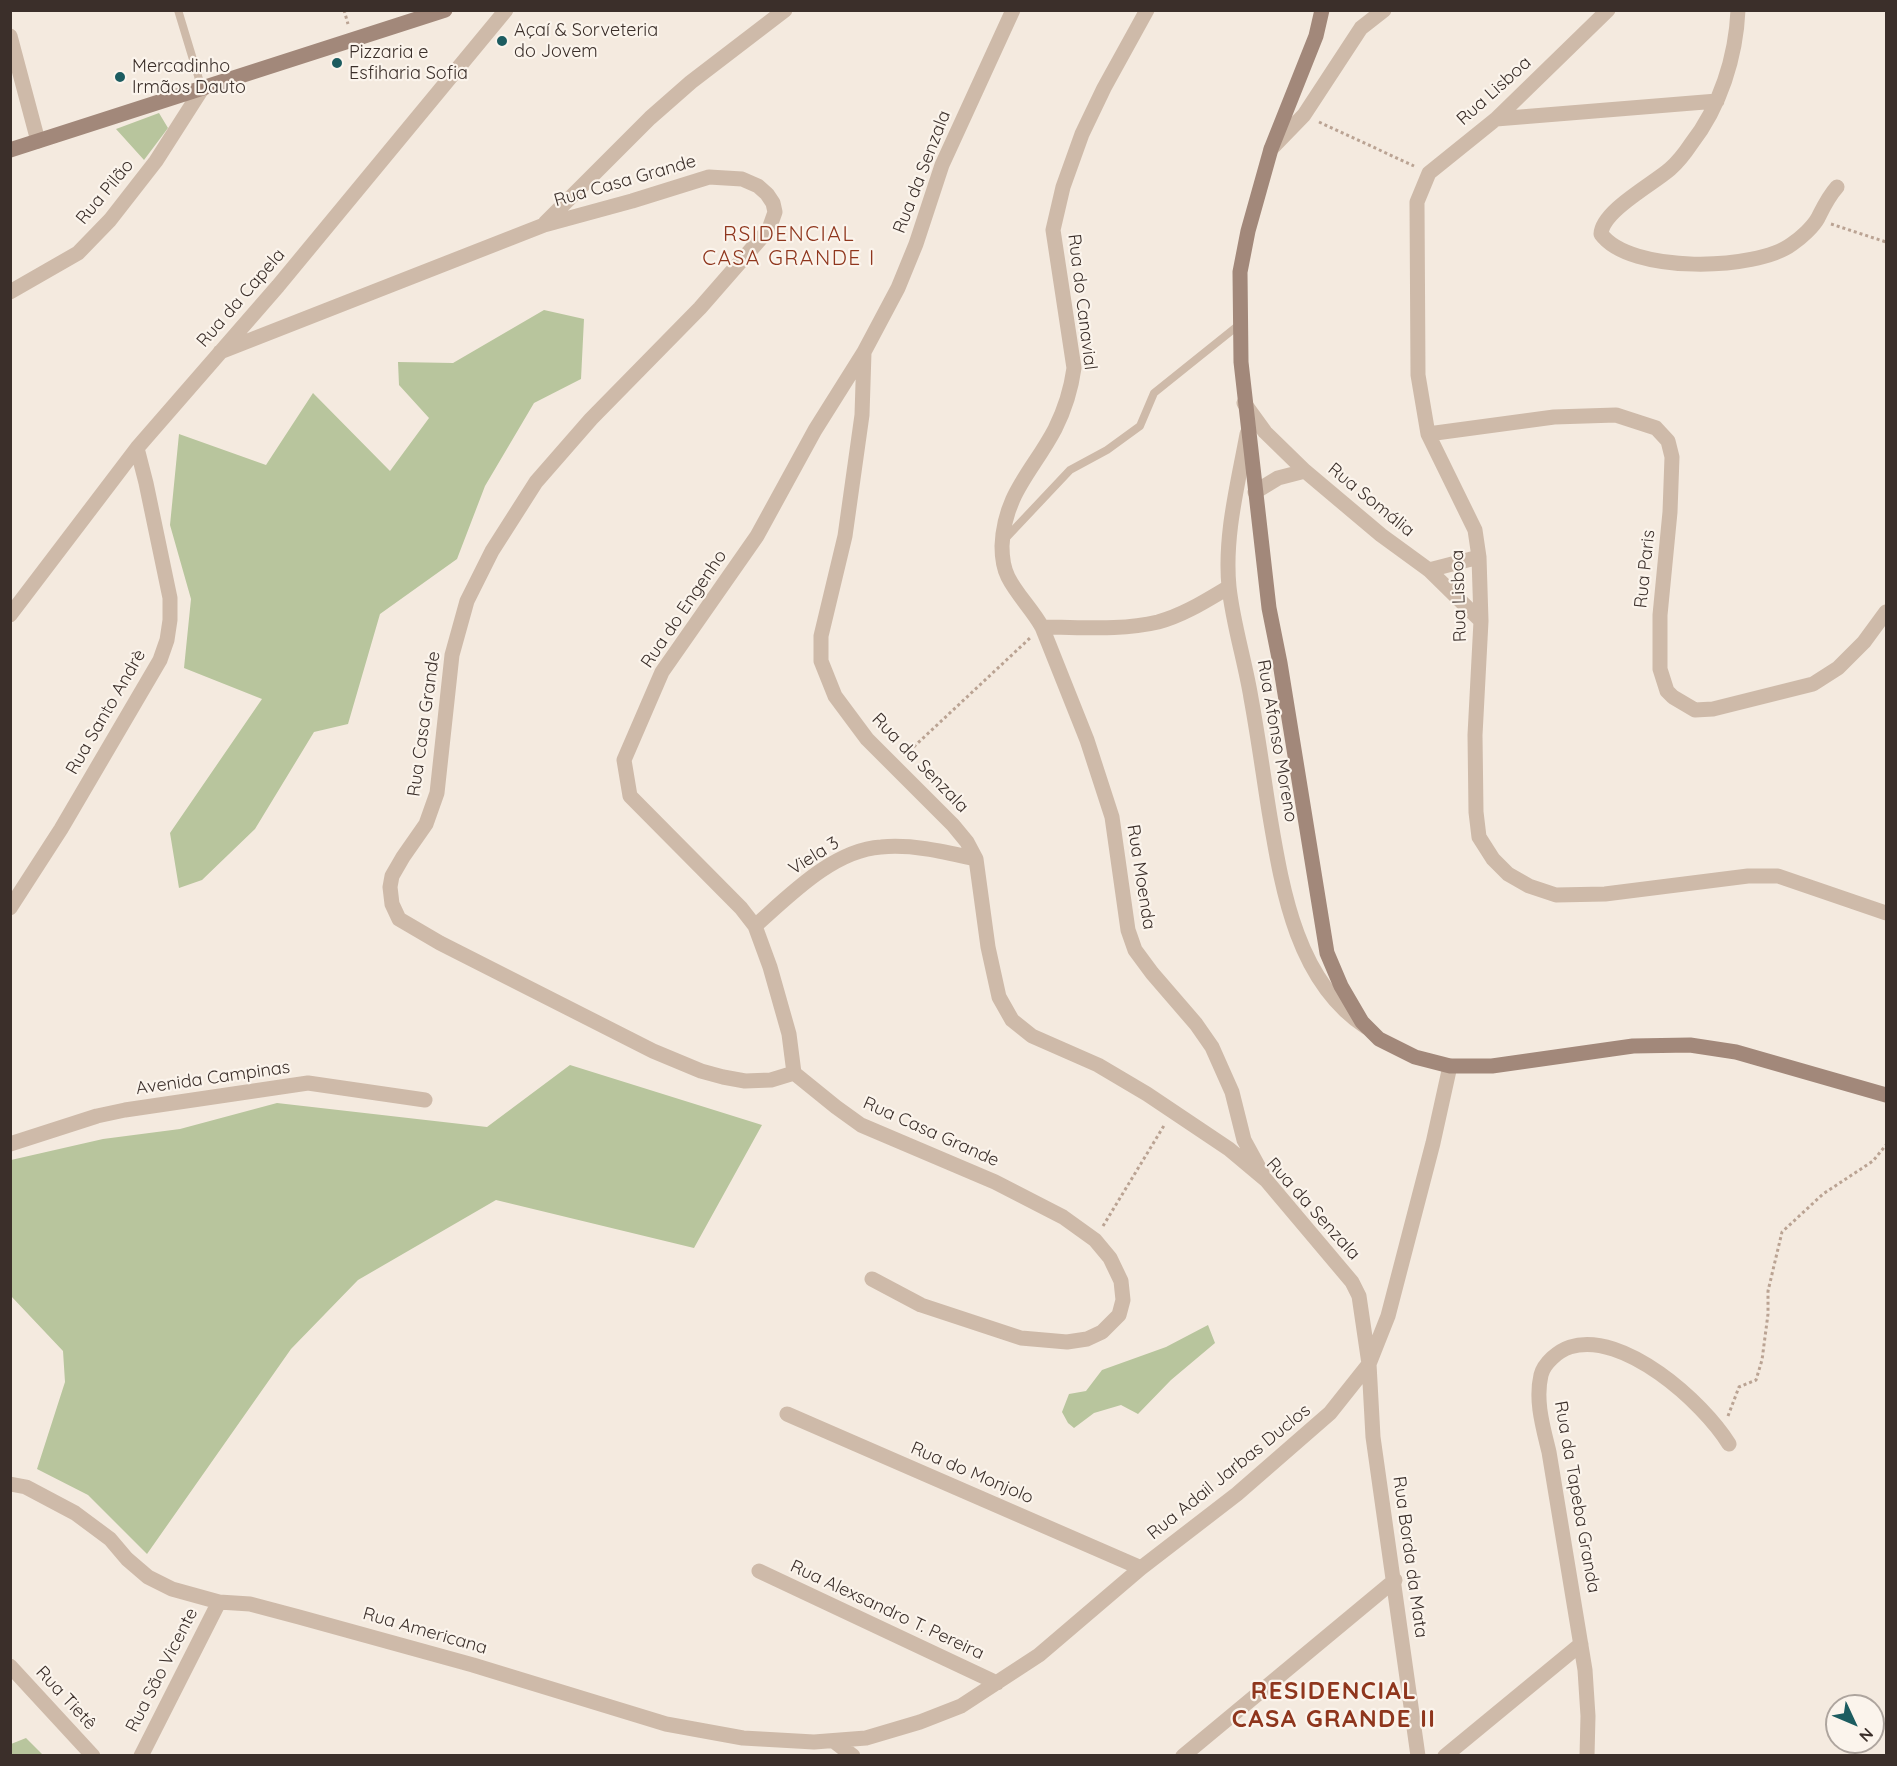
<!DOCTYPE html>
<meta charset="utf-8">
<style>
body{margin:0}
#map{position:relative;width:1897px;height:1766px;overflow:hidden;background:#f4eadf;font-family:Quicksand,sans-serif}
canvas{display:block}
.frame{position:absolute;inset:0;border:12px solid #3b2f2a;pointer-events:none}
.north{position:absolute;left:1825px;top:1694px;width:60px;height:60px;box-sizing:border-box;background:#fbf4ec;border:2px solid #aea59e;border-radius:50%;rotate:134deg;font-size:16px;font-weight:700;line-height:24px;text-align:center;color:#3b2f2a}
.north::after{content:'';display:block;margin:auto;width:21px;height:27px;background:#1c5c60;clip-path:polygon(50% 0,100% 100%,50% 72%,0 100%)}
</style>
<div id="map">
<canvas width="1897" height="1766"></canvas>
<div class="frame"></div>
<div class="north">N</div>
</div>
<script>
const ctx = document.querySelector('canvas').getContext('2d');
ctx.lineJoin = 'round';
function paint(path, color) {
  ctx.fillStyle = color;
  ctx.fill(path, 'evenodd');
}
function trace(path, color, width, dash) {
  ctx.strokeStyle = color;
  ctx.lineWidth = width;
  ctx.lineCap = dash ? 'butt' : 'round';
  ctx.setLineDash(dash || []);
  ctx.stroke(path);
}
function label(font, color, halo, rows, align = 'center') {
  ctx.font = font + ' Quicksand,sans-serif';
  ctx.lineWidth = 4.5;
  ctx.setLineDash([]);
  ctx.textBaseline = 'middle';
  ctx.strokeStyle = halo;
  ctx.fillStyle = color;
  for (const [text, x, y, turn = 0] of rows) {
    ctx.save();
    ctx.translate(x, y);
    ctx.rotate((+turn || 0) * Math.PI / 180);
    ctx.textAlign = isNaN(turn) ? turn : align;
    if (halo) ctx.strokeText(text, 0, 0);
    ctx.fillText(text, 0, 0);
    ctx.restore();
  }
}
paint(new Path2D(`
 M 159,113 L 168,128 L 144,160 L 116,129 Z
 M 544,310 L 584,319 L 581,379 L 534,403 L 485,486 L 457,559 L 380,614 L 348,724 L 314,732 L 255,829 L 202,880 L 179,888 L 170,833 L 262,699 L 184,668 L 191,599 L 170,525 L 179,434 L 266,465 L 313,393 L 390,471 L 429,418 L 399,385 L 398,362 L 453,363 Z
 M 570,1065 L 762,1125 L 694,1248 L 496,1200 L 358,1280 L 291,1349 L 147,1554 L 88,1495 L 37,1469 L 65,1382 L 63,1351 L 11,1296 L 11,1160 L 103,1139 L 180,1129 L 277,1103 L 487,1127 Z
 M 1208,1325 L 1215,1343 L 1171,1380 L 1138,1414 L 1121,1405 L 1094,1413 L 1074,1428 L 1068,1423 L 1062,1412 L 1069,1394 L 1086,1391 L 1102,1370 L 1166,1347 Z
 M 26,1738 L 43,1755 L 11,1755 L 11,1744 Z`), '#b8c59d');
trace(new Path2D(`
 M 344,10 L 348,24
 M 1319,122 L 1414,166
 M 1831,224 L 1886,242
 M 905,755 L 1030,638
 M 1103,1226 L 1165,1124
 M 1728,1416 L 1739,1387 L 1756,1380 L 1762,1360 L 1768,1314 L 1768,1291 L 1782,1232 L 1823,1194 L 1873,1161 L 1886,1145`), '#baa393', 3, [3, 3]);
trace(new Path2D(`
 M 178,10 L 202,89
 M 1004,540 L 1070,470 L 1107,450 L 1140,426 L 1154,393 L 1240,324`), '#cebaa9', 8);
trace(new Path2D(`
 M 1147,10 L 1104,88 L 1082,134 L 1063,187 L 1053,230 L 1074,368 C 1071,390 1065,409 1055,429 C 1033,471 1004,494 1002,546 C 1002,556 1003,567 1008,577 C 1017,595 1032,609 1042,627 L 1087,740 L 1112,817 L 1128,930 L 1135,950 L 1152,973 L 1196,1024 L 1212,1047 L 1232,1092 L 1244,1140 L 1262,1173
 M 1608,10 L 1496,119 L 1429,173 L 1417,202 L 1418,375 L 1428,434 L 1475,530 L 1479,557 L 1481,621 L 1475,735 L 1476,812 L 1479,837 L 1493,859 L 1508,874 L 1529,886 L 1556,895 L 1605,894 L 1748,876 L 1778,876 L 1886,913
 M 1738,10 C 1736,57 1720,107 1691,144 C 1685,153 1678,162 1670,169 C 1653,184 1602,211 1601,234 C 1630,274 1756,271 1792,244 C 1801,238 1813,227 1818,218 C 1824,206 1828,197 1837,187
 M 10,36 L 38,141
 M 1496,119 L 1717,101
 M 1271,149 L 1304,115 L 1361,28 L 1384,10
 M 545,223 L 650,118 L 691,82 L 785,10
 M 10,292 L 78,253 L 110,220 L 156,161 L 202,89
 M 220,352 L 544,225 L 632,201 L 709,177 L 742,179 L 758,186 L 767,194 L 773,203 L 775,212 L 769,229 L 700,308 L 591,419 L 536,482 L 492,551 L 467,601 L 452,655 L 437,793 L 426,824 L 403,857 L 392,876 L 390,887 L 392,904 L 399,919 L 440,943 L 653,1051 L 701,1071 L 723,1077 L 745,1081 L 771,1080 L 794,1073
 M 864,352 L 862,415 L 845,536 L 821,636 L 821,661 L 835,696 L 867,739 L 953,825 L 967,842 L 976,859 L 988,947 L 999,997 L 1012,1020 L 1032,1036 L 1098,1065 L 1147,1094 L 1229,1149 L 1266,1180 L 1352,1282 L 1359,1296 L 1369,1364 L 1373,1437 L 1418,1756
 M 1244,403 L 1265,432 L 1305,471 L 1381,535 L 1429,570 L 1481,621
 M 1247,434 C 1238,484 1224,536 1229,587 C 1233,624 1245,661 1251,698 C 1258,736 1263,773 1269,811 C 1282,888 1296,981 1366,1027
 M 1428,434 L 1554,417 L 1616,415 L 1656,428 L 1668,441 L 1672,457 L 1670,512 L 1660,615 L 1660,669 L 1667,691 L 1673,697 L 1695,710 L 1713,709 L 1813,684 L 1838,668 L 1864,642 L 1886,612
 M 1255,492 L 1278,478 L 1305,471
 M 1429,570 L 1479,557
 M 10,615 L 137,448 L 278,286 L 506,10
 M 1042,627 C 1081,627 1120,631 1158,622 C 1184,615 1207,600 1229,587
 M 10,908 L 61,829 L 160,660 L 167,640 L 170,620 L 170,598 L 146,483 L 137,448
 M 755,926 C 789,896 833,850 881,847 C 913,844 945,852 976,859
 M 794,1073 L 789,1034 L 770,967 L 755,926 L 741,908 L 630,796 L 624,760 L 662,672 L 757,536 L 815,430 L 864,352 L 898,288 L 916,244 L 942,165 L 1013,10
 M 794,1073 L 836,1107 L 861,1125 L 995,1182 L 1063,1217 L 1095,1240 L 1110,1258 L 1121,1281 L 1123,1300 L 1119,1315 L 1102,1332 L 1087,1339 L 1067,1342 L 1021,1338 L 921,1305 L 872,1279
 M 10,1144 L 97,1116 L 125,1110 L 308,1083 L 425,1100
 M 787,1414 L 1141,1568
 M 10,1484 L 26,1487 L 75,1513 L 110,1539 L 127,1559 L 148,1577 L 172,1589 L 219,1602 L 250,1604 L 299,1617 L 473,1665 L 666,1724 L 743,1738 L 814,1742 L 866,1738 L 920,1722 L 961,1706 L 1039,1655 L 1141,1568 L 1237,1494 L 1330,1413 L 1369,1364 L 1388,1316 L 1433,1143 L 1450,1066
 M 759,1571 L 997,1683
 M 10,1666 L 93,1756
 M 835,1742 L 853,1756
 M 141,1756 L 219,1602
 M 1183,1756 L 1395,1580
 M 1445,1756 L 1581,1644
 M 1587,1756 L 1588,1716 L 1585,1670 L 1549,1452 C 1543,1427 1535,1401 1541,1375 C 1544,1363 1558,1351 1570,1347 C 1623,1330 1703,1402 1729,1444`), '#cebaa9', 15);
trace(new Path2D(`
 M 1322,10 L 1316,36 L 1271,149 L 1248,231 L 1240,272 L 1241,362 L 1269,608 L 1280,663 L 1327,953 L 1341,986 L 1362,1022 L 1379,1039 L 1415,1057 L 1450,1066 L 1492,1066 L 1633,1046 L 1690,1045 L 1736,1052 L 1886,1095
 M 10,150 L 445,10`), '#a2887a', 15);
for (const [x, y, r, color] of [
 [502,41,6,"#1c5c60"],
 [337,63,6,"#1c5c60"],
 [120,77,6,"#1c5c60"]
]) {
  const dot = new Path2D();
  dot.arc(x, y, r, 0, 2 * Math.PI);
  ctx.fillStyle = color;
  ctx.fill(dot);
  trace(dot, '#fbf4ec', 2);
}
label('18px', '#3b2f2a', '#fbf4ec', [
 ["Açaí & Sorveteria",514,31],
 ["do Jovem",514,52],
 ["Pizzaria e",349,53],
 ["Esfiharia Sofia",349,74],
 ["Mercadinho",132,67],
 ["Irmãos Dauto",132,88]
], 'left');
label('18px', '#3b2f2a', '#fbf4ec', [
 ["Rua Lisboa",1494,91,-42],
 ["Rua da Senzala",922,172,-69],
 ["Rua Casa Grande",625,181,-16],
 ["Rua Pilão",105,192,-50],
 ["Rua da Capela",241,298,-49],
 ["Rua do Canavial",1082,302,83],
 ["Rua Somália",1371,500,39],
 ["Rua Paris",1645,569,-84],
 ["Rua Lisboa",1459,596,-92],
 ["Rua do Engenho",684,609,-56],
 ["Rua Santo Andrè",106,712,-60],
 ["Rua Casa Grande",424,724,-82],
 ["Rua Afonso Moreno",1277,741,80],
 ["Rua da Senzala",920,763,46],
 ["Viela 3",814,856,-32],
 ["Rua Moenda",1141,877,81],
 ["Avenida Campinas",213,1078,-8],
 ["Rua Casa Grande",931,1132,24],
 ["Rua da Senzala",1313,1209,48],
 ["Rua Adail Jarbas Duclos",1229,1472,-39],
 ["Rua do Monjolo",972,1473,23],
 ["Rua da Tapeba Granda",1577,1497,80],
 ["Rua Borda da Mata",1410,1557,82],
 ["Rua Alexsandro T. Pereira",887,1610,25],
 ["Rua Americana",425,1631,16],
 ["Rua São Vicente",162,1670,-63],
 ["Rua Tietê",66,1698,47]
]);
ctx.letterSpacing = '1.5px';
label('21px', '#8f361d', '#fbf4ec', [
 ["RSIDENCIAL",789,235],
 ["CASA GRANDE I",789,259]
]);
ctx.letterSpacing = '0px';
ctx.letterSpacing = '1.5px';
label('bold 24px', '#8f361d', '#fbf4ec', [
 ["RESIDENCIAL",1334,1692],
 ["CASA GRANDE II",1334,1720]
]);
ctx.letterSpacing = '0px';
</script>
